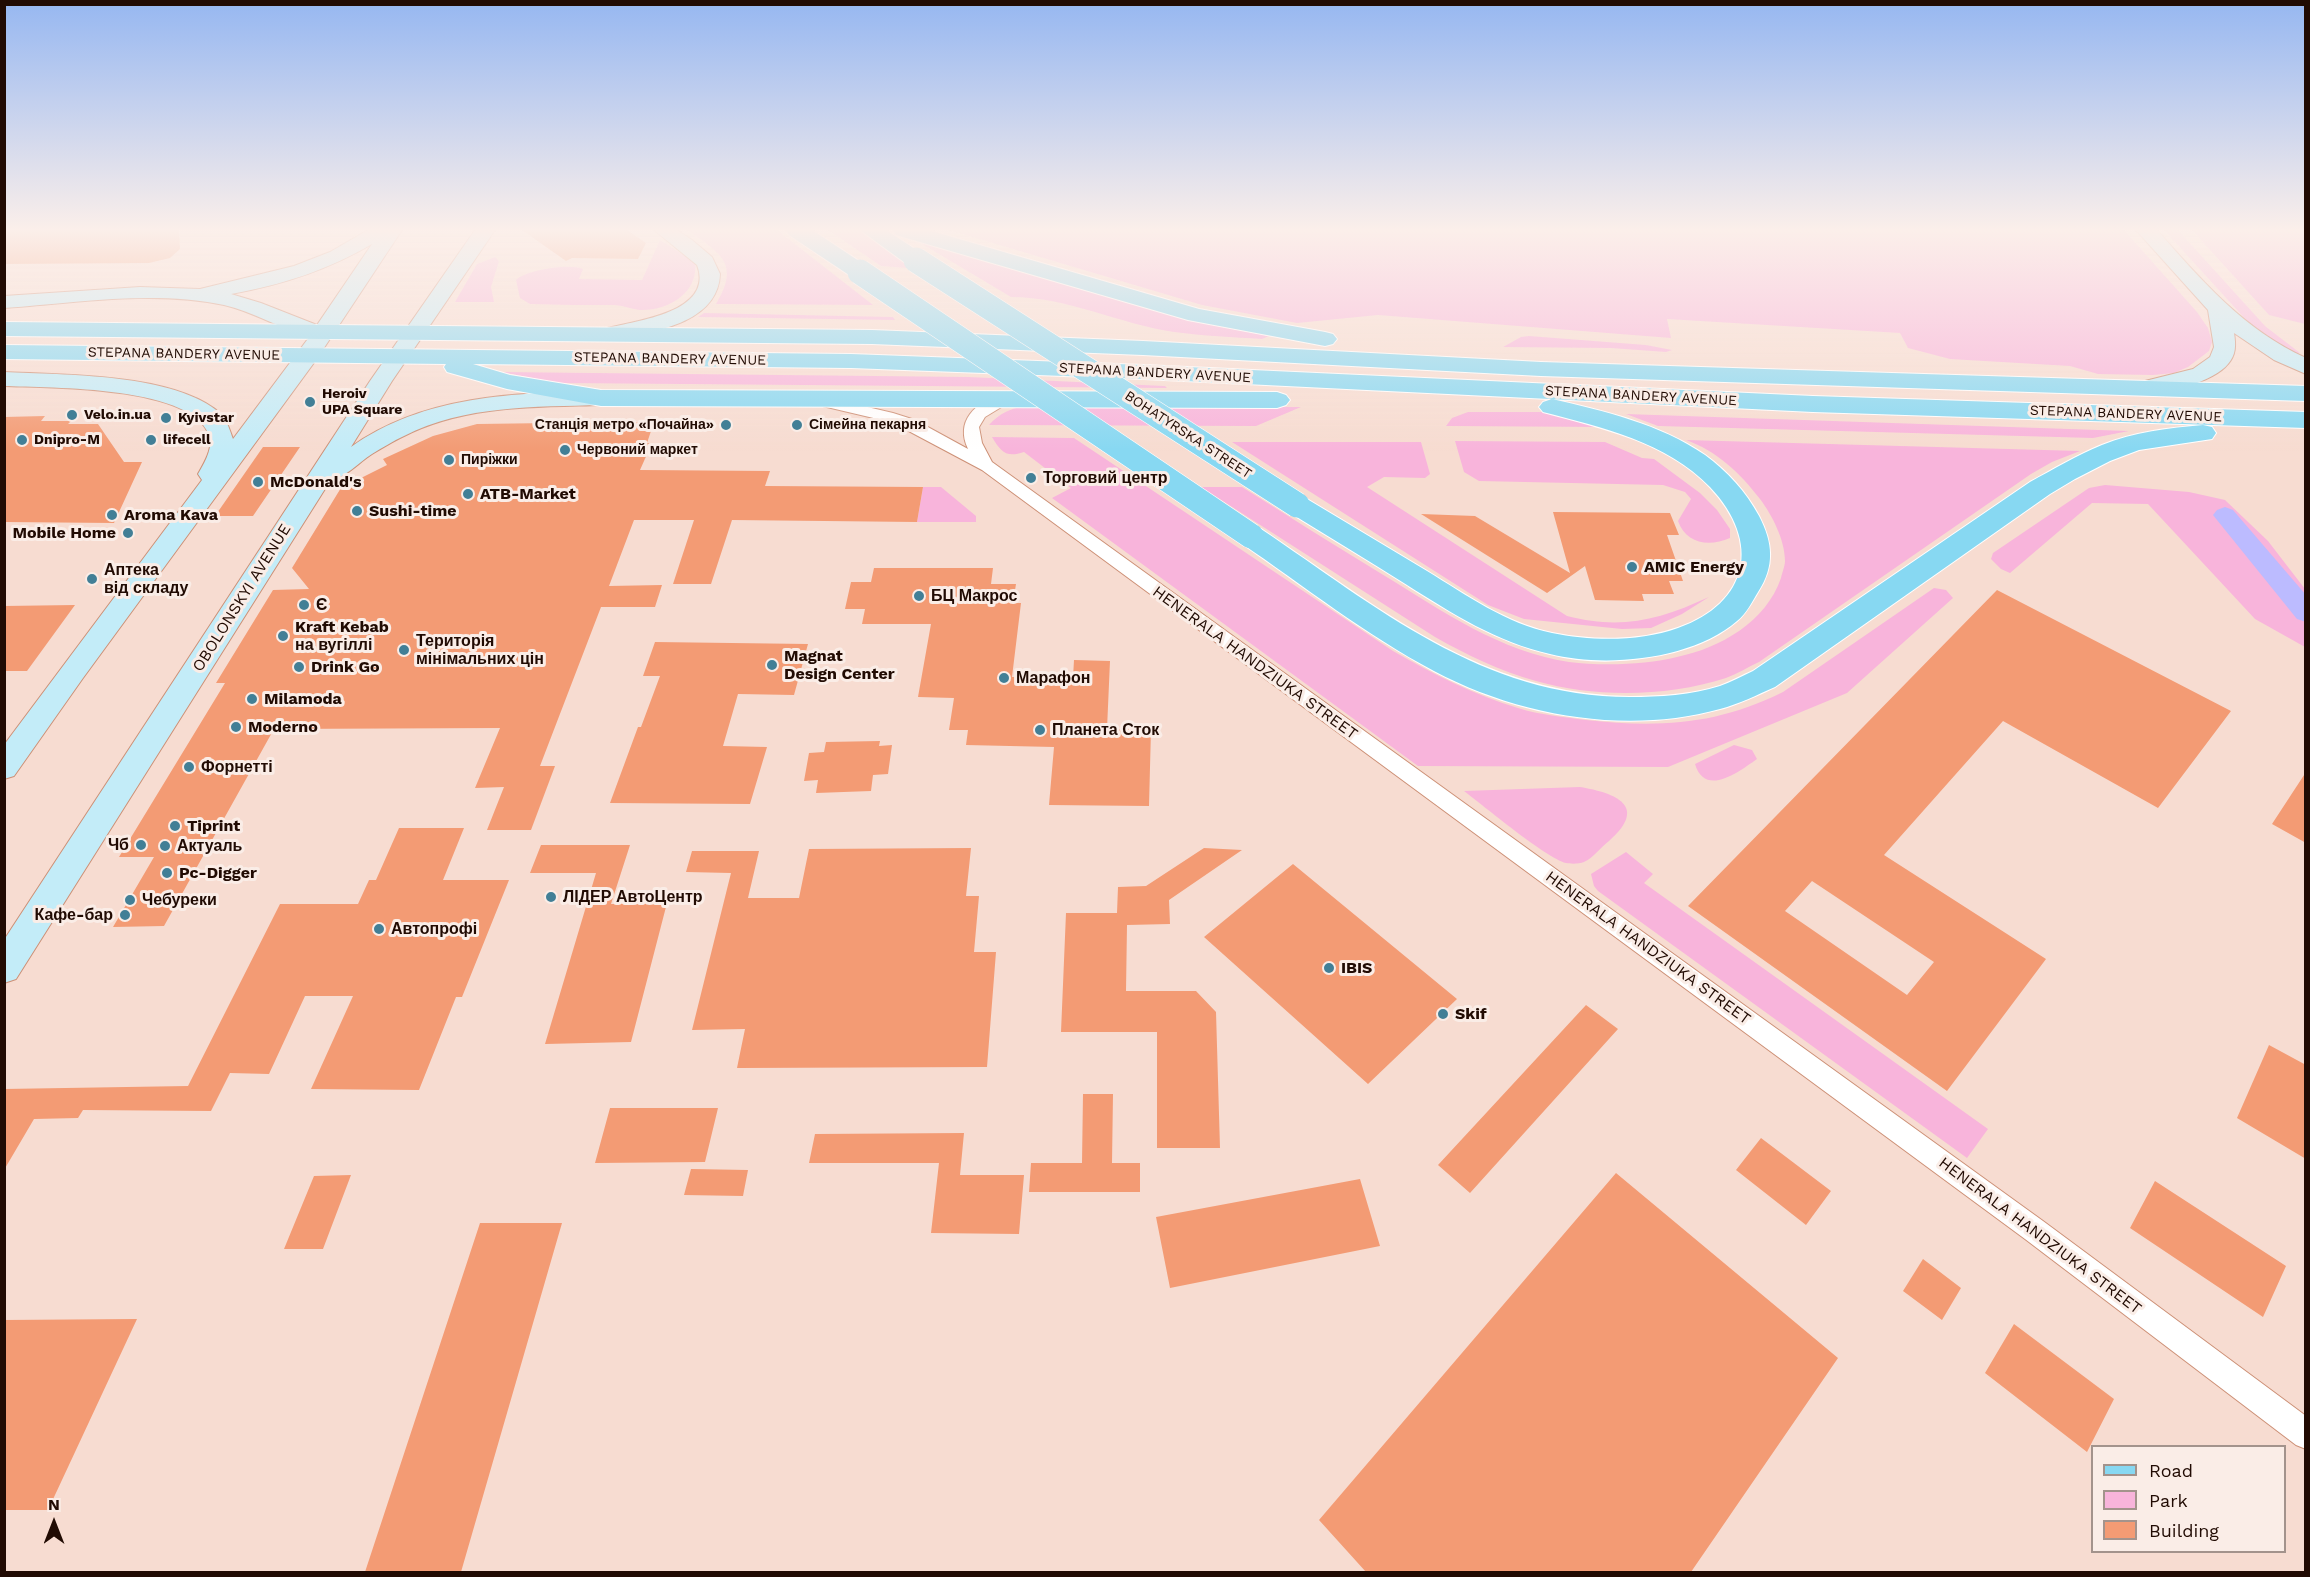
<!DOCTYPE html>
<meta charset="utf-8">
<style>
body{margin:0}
#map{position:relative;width:2310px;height:1577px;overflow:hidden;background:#f7dcd1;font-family:"Work Sans",sans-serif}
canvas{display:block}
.frame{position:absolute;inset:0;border:6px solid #210b03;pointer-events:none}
.legend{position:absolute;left:2091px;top:1445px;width:195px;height:108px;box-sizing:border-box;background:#faede7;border:2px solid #a3938c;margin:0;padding:8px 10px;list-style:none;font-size:18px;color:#210b03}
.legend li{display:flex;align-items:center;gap:12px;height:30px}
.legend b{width:30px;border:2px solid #a3938c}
.north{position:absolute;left:24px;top:1493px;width:60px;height:60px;-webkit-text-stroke:4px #faede7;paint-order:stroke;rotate:0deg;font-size:16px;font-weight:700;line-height:24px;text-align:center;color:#210b03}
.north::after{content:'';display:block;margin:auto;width:21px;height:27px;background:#210b03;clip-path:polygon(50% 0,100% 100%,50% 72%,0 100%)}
</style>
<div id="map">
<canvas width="2310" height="1577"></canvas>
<div class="frame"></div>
<ul class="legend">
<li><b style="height:8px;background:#87d8f2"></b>Road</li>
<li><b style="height:16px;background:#f8b4db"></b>Park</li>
<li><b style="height:16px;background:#f39b74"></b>Building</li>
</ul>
<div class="north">N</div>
</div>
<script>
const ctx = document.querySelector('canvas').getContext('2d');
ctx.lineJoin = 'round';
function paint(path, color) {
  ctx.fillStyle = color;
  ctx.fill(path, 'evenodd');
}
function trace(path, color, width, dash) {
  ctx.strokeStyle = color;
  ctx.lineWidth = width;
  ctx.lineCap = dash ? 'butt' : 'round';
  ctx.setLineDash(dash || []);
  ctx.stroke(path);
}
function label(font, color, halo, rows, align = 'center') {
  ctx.font = font + ' "Work Sans",sans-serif';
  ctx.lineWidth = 6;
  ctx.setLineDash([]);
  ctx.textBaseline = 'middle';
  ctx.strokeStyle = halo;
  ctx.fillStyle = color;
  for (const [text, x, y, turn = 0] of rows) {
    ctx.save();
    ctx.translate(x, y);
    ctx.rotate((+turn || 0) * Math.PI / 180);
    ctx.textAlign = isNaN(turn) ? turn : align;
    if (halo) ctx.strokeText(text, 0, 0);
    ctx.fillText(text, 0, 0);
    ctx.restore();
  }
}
paint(new Path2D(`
 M 687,230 L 777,230 L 873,305 L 716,304 C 741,263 720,253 687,230 Z
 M 828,230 L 860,230 L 919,269 L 881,266 Z
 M 949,230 L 2124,230 L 2197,312 L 2208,328 L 2212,342 L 2209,351 L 2188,367 L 2174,373 L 2153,375 L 2098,374 L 2070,366 L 1950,359 L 1908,348 L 1900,333 L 1667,319 L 1671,338 L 1378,315 L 1297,323 L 1202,305 Z
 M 2164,230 L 2178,230 L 2265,326 L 2300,353 L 2293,354 L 2248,322 Z
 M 2192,230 L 2305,230 L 2305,324 L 2269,315 Z
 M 907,235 L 1192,321 L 1269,336 L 1262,339 C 1233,337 1203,336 1174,332 C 1119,324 1068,297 1011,297 Z
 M 660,240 L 695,262 C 699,293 668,311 640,310 C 631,309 622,305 613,305 C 585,305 558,305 530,304 L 520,298 L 516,280 C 526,270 570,263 583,269 L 579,279 L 642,280 Z
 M 495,257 L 499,261 L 491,287 L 494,302 L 455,302 L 477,264 Z
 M 704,313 L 893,317 L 895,320 L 698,317 Z
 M 1529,336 L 1646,345 L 1672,350 L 1666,352 L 1611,348 L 1503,347 L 1521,337 Z
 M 501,372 L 968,377 L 1165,386 L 1167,388 L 559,383 Z
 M 1025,406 L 1301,407 L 1256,426 L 989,425 C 1000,413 1009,409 1025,406 Z
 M 1468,412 L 1550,412 L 1606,427 L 1446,426 L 1452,418 Z
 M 1626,414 L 2129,431 L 2093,438 L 1658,426 Z
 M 992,437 L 1074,438 L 1393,651 C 1433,674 1474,695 1518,708 C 1540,715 1564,717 1586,720 C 1658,728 1717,725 1783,692 L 1934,588 L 1946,590 L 1953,598 L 1847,693 L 1668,767 L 1418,766 L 1052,498 L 1071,488 L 1024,452 C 1006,458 1001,452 992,437 Z
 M 1686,440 L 2080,451 L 2052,462 L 2031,474 L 1759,662 C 1748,667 1737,674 1726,678 C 1667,697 1595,698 1536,681 C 1500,671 1467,655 1435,637 L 1201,487 L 1242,487 C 1290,517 1337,547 1385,576 C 1442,611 1501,652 1569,662 C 1601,666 1646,665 1677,657 C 1720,648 1766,622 1781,578 C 1782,573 1785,566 1785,561 C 1785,540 1772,515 1760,499 C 1740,473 1717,451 1686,440 Z
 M 1455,441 L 1605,442 L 1642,458 L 1654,459 L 1700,493 L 1717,510 L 1730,529 L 1730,538 C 1709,547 1686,544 1678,521 L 1691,499 L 1685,492 L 1663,485 L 1479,481 L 1464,472 Z
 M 1232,442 L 1421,442 L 1430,474 L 1425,478 L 1384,477 L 1367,487 L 1567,616 C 1621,630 1659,620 1709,597 L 1682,614 L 1651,628 L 1622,629 L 1524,619 L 1488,605 Z
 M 2105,485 L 2189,492 L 2225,500 L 2268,541 L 2305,589 L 2305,647 L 2255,619 L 2148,504 L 2092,503 L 2010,573 L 2001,569 L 1991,559 L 1993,553 L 2089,488 Z
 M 923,487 L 941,487 L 976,516 L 976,522 L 917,522 Z
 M 1734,745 L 1752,750 L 1757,759 C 1740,771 1705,798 1695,764 Z
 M 1580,787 C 1616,793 1649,806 1609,841 C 1601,847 1593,858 1584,862 C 1579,864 1571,864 1566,863 C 1546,858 1484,806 1464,791 Z
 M 1626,852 L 1653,874 L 1644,883 L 1988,1129 L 1967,1158 L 1598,891 L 1594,886 L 1591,874 Z`), '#f8b4db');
paint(new Path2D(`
 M 2225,507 L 2233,510 L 2306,595 L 2306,622 L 2297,619 L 2217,520 L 2213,515 L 2217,510 Z`), '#bcbbff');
paint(new Path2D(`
 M 4,230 L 179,230 L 180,249 L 170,258 L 149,263 L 4,264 Z
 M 522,230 L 627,230 L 646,243 L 638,259 L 572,258 L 566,261 Z
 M 45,416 L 41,421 L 71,421 L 68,424 L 98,424 L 124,462 L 142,462 L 114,523 L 4,522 L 4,417 Z
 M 623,422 L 654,422 L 647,443 L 652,443 L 640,470 L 770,471 L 765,486 L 923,487 L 917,522 L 732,520 L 711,584 L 673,584 L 694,520 L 634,520 L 609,586 L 662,585 L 655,607 L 601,607 L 540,766 L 555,766 L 531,830 L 487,830 L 504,787 L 475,788 L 500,728 L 274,729 L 164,926 L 113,927 L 154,857 L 119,857 L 225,683 L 216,683 L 273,590 L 309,589 L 292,568 L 347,478 L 361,478 L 387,465 L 383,459 L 433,436 L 477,424 Z
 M 263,447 L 300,447 L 253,516 L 215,516 Z
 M 1553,512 L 1670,513 L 1679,535 L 1667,535 L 1683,581 L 1669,581 L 1674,594 L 1642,594 L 1644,601 L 1595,600 L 1585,566 L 1547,593 L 1421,514 L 1475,516 L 1570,573 Z
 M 874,568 L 993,568 L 991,584 L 1016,584 L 1013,603 L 1021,603 L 1012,677 L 1073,678 L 1074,660 L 1110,661 L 1107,729 L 1151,729 L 1149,806 L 1049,805 L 1054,747 L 966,745 L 968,730 L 949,730 L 954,698 L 918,697 L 931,624 L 862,624 L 865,609 L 845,609 L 851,582 L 871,582 Z
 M 1997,590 L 2231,711 L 2158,808 L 2003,721 L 1884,855 L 2046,959 L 1947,1091 L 1688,906 ZM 1812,881 L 1934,962 L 1907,995 L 1785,911 Z
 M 75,605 L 27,671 L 4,671 L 4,606 Z
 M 655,642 L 808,644 L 794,695 L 738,694 L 723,746 L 767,747 L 750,804 L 610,803 L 638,727 L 641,727 L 660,676 L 643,676 Z
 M 880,741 L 879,746 L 892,745 L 888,774 L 873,775 L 871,791 L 816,793 L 818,780 L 804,781 L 809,753 L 824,752 L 826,742 Z
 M 2306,772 L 2306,843 L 2272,824 Z
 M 399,828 L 464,828 L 443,880 L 509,880 L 462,997 L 456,997 L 419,1090 L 311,1089 L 353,996 L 305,996 L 269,1074 L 230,1073 L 211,1111 L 83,1110 L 78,1118 L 34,1119 L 4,1170 L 4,1089 L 188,1086 L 280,904 L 358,904 L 369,880 L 376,880 Z
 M 541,845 L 630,845 L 611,904 L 667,903 L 631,1042 L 545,1044 L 596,873 L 530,873 Z
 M 971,848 L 966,896 L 979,896 L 974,952 L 996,952 L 987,1067 L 737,1068 L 745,1029 L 692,1030 L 731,873 L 686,872 L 692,851 L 759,851 L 748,898 L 799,898 L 809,849 Z
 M 1204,848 L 1242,850 L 1169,900 L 1170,924 L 1127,925 L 1126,991 L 1196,991 L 1216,1012 L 1220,1148 L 1157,1148 L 1157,1032 L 1061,1032 L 1066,913 L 1117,913 L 1118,887 L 1146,886 Z
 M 1293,864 L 1457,999 L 1368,1084 L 1204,937 Z
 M 1586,1005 L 1618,1029 L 1470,1193 L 1438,1165 Z
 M 2269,1045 L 2306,1065 L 2306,1159 L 2237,1118 Z
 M 1083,1094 L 1113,1094 L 1112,1163 L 1140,1163 L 1140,1192 L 1029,1192 L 1031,1163 L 1082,1163 Z
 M 610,1108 L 718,1108 L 705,1162 L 595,1163 Z
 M 964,1133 L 960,1175 L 1024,1175 L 1019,1234 L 931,1233 L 939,1163 L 809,1163 L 815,1134 Z
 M 1761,1138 L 1831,1191 L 1806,1225 L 1736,1170 Z
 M 691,1169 L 748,1170 L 743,1196 L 684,1195 Z
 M 1616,1173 L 1838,1358 L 1691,1572 L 1366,1572 L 1319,1520 Z
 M 351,1175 L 323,1249 L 284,1249 L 314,1176 Z
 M 1360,1179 L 1380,1246 L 1170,1288 L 1156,1217 Z
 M 2155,1181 L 2286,1266 L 2263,1317 L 2130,1228 Z
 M 480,1223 L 562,1223 L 461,1572 L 365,1572 Z
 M 1923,1259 L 1961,1288 L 1942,1320 L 1903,1291 Z
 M 137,1319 L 48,1510 L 4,1510 L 4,1320 Z
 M 2014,1324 L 2114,1399 L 2087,1452 L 1985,1373 Z`), '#f39b74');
const minor = new Path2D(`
 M 1002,395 L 1008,397 L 1010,400 L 1008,403 L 985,417 L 979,427 L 982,443 L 992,462 L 2043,1221 L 2306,1416 L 2306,1449 L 2296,1445 L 2025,1239 L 982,470 L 903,428 L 882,420 L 814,404 L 812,401 L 820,396 L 893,413 L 915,420 L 968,449 C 955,421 975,402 1002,395 Z`);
const secondary = new Path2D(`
 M 368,230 L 402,230 L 316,360 L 83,678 L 14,776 L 4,779 L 4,745 L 202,480 L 198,474 C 203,465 212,451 210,439 C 199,385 49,388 4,386 L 4,372 C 63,375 176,373 221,414 C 227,420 230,431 233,439 L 310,336 C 280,329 254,312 224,305 C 153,290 76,303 4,308 L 4,296 L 140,287 L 200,289 L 294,266 L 330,252 ZM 372,244 L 317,325 L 261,303 L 231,294 C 282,285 328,270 372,244 Z
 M 475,230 L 495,230 L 392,381 L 351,447 C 424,395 515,393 601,391 L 609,393 L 612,398 L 609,403 L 601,405 C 534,407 465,405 404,436 C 393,441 382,448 372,454 C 358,463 346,477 330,481 L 16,979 L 4,983 L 4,940 L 370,381 Z
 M 654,230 L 677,230 L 692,240 L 712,257 L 720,274 C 718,324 652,332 615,339 L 607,338 L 604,333 L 607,328 C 636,321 715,312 697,265 Z
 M 2136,230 L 2157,230 C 2201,280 2244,330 2306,358 L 2306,374 L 2274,360 L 2234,333 C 2236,345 2236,355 2228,364 C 2214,382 2155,399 2133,394 L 2130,389 L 2133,384 L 2193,369 L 2210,357 L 2214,347 L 2208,310 Z`);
const primary = new Path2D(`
 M 786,230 L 812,230 L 868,267 L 871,272 L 868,277 L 860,279 L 852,277 L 789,235 Z
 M 860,230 L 886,230 L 924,255 L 927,260 L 924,265 L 916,267 L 908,265 Z
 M 893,230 L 928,230 L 1199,309 L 1325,332 L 1333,334 L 1337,339 L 1333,344 L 1325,346 L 1188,320 L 896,235 Z
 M 4,322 L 872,330 L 1143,341 L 1541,362 L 2306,386 L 2306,401 L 1541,376 L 1143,355 L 872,344 L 4,336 Z
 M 4,345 L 851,354 L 1144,365 L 1813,396 L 2306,412 L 2306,428 L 1813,412 L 1144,379 L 851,368 L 473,364 L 510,375 L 601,390 L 1277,392 L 1286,395 L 1290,400 L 1286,405 L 1277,408 L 601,406 L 507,389 L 447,372 L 444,367 L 446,364 L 4,359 Z
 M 1552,399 C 1604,411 1660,424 1705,455 C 1727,471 1746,492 1759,516 C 1773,543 1775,566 1758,592 C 1752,602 1746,614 1737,621 C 1692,660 1605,668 1550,654 C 1497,642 1453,614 1407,585 C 1368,560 1327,536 1287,511 L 1283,505 L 1287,499 L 1297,496 L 1307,499 C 1347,523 1387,547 1427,571 C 1466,595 1507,624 1552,633 C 1591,641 1639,642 1678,628 C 1749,603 1762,542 1710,487 C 1667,442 1601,427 1543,412 L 1539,407 L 1543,402 Z
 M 2203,425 L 2212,427 L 2216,433 L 2212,439 L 2139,450 L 2110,461 L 2075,479 L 2050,494 L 1775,687 C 1757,695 1739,704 1720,709 C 1626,735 1519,716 1434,671 C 1366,635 1304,586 1241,543 L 1237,536 L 1241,529 L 1251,527 L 1261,529 C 1377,607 1482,697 1630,697 C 1659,697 1692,695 1720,686 C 1731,682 1742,676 1753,671 L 2030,482 C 2054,469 2077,455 2102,445 C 2134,432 2169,428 2203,425 Z`);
trace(minor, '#cd9076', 2);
trace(secondary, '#cd9076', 2);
trace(primary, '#fff', 2);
paint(minor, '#fff');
paint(secondary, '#c3ecf8');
paint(primary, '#87d8f2');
const primaryBridge = new Path2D(`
 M 916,260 L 1297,505
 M 860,272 L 1251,536`);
trace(primaryBridge, '#fff', 26, []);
trace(primaryBridge, '#87d8f2', 25);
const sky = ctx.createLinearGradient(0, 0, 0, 451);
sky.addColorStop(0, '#96b7f1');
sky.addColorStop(0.51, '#fbefea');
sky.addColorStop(1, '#fbefea00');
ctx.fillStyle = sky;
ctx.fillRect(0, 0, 2310, 451);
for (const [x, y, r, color] of [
 [310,402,6,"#427f96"],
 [72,415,6,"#427f96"],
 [166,418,6,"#427f96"],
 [726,425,6,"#427f96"],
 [797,425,6,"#427f96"],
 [22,440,6,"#427f96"],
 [151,440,6,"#427f96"],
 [565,450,6,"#427f96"],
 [449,460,6,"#427f96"],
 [1031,478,6,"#427f96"],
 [258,482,6,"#427f96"],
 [468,494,6,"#427f96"],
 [357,511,6,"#427f96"],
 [112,515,6,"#427f96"],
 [128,533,6,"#427f96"],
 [1632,567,6,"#427f96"],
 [92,579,6,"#427f96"],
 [919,596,6,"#427f96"],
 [304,605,6,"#427f96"],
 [283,636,6,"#427f96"],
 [404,650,6,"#427f96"],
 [772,665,6,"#427f96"],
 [299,667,6,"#427f96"],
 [1004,678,6,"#427f96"],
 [252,699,6,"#427f96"],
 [236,727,6,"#427f96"],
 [1040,730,6,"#427f96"],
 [189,767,6,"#427f96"],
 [175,826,6,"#427f96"],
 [141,845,6,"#427f96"],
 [165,846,6,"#427f96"],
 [167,873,6,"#427f96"],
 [551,897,6,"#427f96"],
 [130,900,6,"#427f96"],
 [125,915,6,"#427f96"],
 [379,929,6,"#427f96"],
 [1329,968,6,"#427f96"],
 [1443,1014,6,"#427f96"]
]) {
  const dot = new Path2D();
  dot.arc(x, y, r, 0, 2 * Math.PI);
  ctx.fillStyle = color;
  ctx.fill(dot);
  trace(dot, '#faede7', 2);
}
label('14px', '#210b03', '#faede7', [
 ["STEPANA BANDERY AVENUE",184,354,1],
 ["STEPANA BANDERY AVENUE",670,359,1],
 ["STEPANA BANDERY AVENUE",1155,373,3],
 ["STEPANA BANDERY AVENUE",1641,396,3],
 ["STEPANA BANDERY AVENUE",2126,414,2],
 ["BOHATYRSKA STREET",1188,435,33]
]);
label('bold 14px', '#210b03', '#faede7', [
 ["Heroiv",322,394],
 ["UPA Square",322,410],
 ["Velo.in.ua",84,415],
 ["Kyivstar",178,418],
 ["Станція метро «Почайна»",714,425,"right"],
 ["Сімейна пекарня",809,425],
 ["Dnipro-M",34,440],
 ["lifecell",163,440],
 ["Червоний маркет",577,450],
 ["Пиріжки",461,460]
], 'left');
label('bold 16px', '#210b03', '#faede7', [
 ["Торговий центр",1043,478],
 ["McDonald's",270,482],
 ["ATB-Market",480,494],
 ["Sushi-time",369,511],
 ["Aroma Kava",124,515],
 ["Mobile Home",116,533,"right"],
 ["AMIC Energy",1644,567],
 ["Аптека",104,570],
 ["від складу",104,588],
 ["БЦ Макрос",931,596],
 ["Є",316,605],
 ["Kraft Kebab",295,627],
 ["на вугіллі",295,645],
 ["Територія",416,641],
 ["мінімальних цін",416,659],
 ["Magnat",784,656],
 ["Design Center",784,674],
 ["Drink Go",311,667],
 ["Марафон",1016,678],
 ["Milamoda",264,699],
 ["Moderno",248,727],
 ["Планета Сток",1052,730],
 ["Форнетті",201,767],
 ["Tiprint",187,826],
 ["Чб",129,845,"right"],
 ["Актуаль",177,846],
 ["Pc-Digger",179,873],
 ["ЛІДЕР АвтоЦентр",563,897],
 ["Чебуреки",142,900],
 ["Кафе-бар",113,915,"right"],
 ["Автопрофі",391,929],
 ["IBIS",1341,968],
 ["Skif",1455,1014]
], 'left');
label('16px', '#210b03', '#faede7', [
 ["OBOLONSKYI AVENUE",242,598,-58],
 ["HENERALA HANDZIUKA STREET",1255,663,36],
 ["HENERALA HANDZIUKA STREET",1648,948,36],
 ["HENERALA HANDZIUKA STREET",2040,1236,37]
]);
</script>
